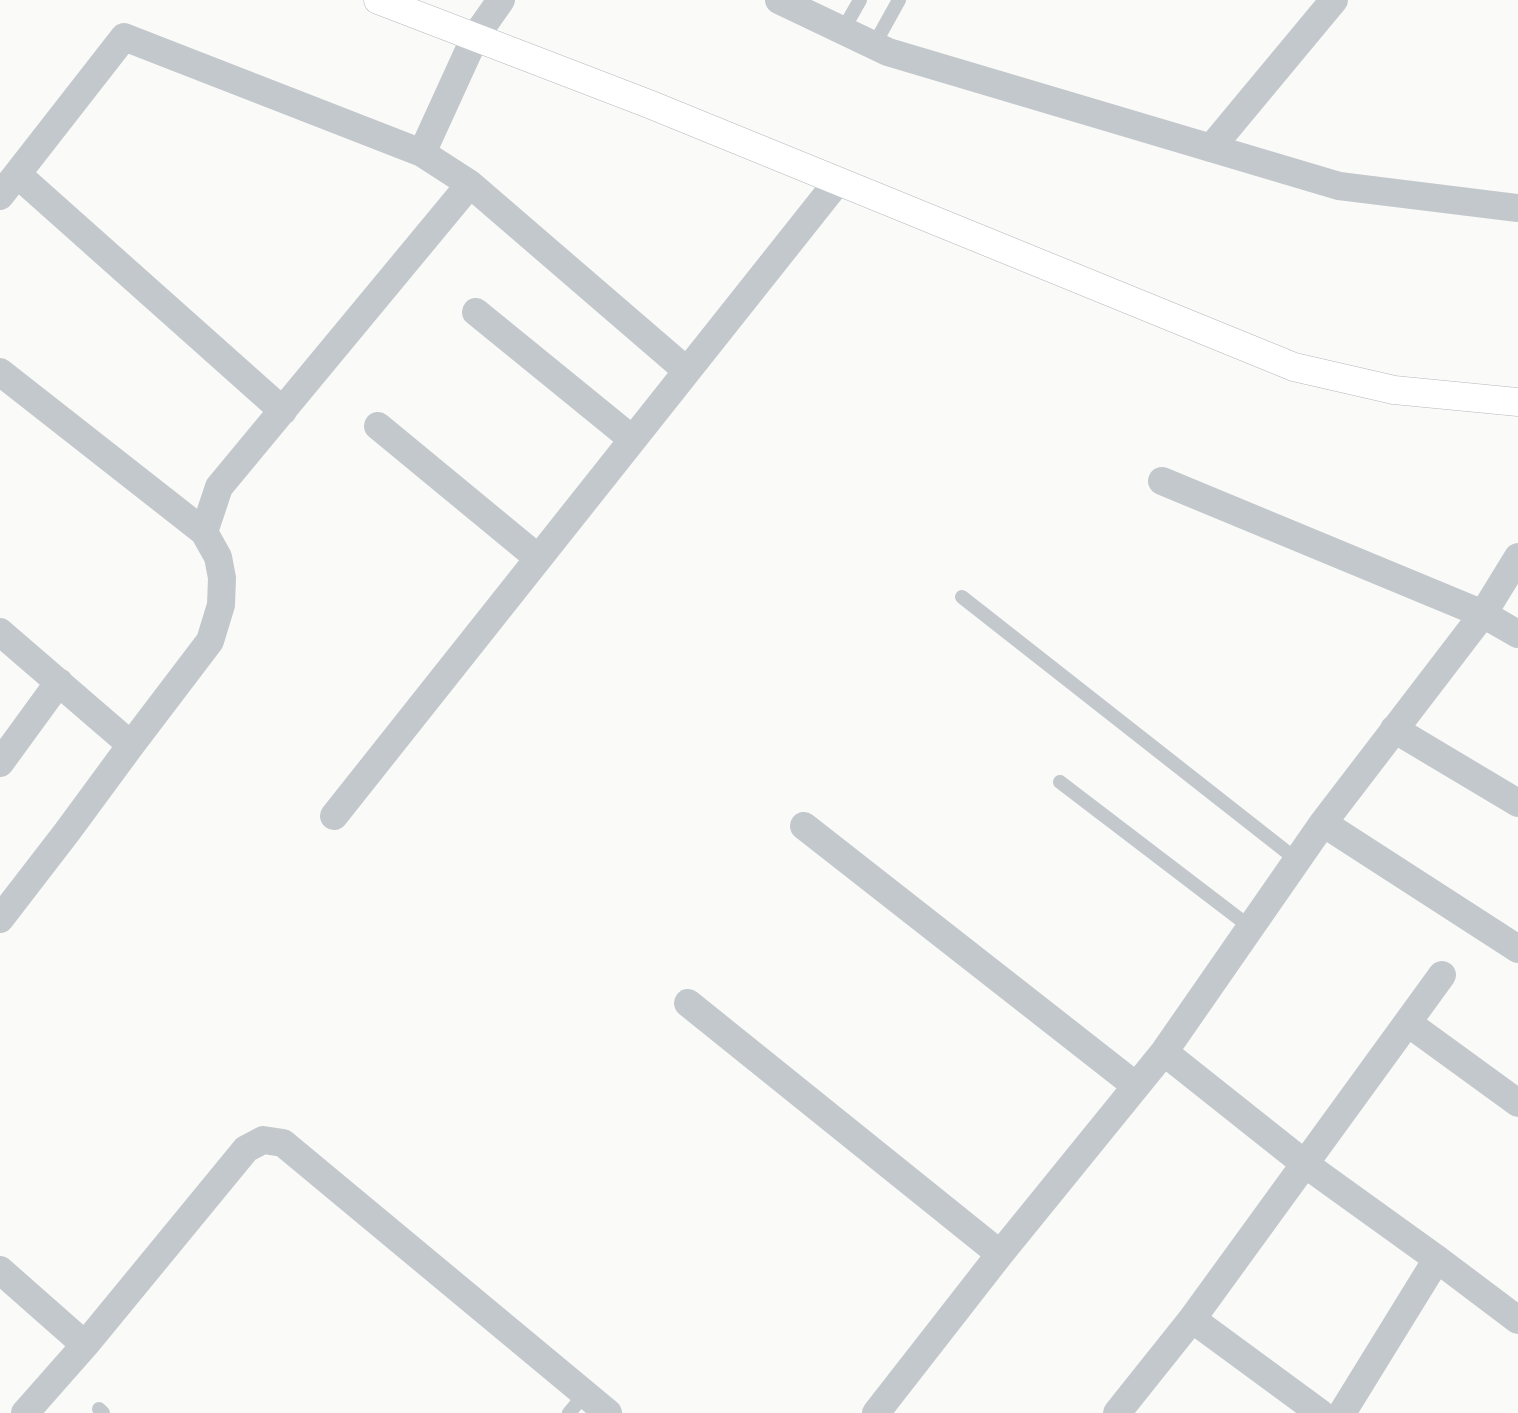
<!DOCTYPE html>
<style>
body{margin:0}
canvas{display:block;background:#fafaf8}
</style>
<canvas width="1518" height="1413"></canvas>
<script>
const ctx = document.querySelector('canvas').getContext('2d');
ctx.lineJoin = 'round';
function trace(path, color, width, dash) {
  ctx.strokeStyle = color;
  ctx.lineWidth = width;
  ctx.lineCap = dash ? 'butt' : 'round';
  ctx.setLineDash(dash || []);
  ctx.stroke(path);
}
const trunk = new Path2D(`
 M 378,0 L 649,104 L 1294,367 L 1394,390 L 1518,402`);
trace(trunk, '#b4b9bd', 29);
trace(new Path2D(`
 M 843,30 L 860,0
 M 874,45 L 899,0
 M 962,597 L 1297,860
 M 1060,782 L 1250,927
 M 99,1409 L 103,1413
 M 569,1413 L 585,1394`), '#c3c8cc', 14);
trace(new Path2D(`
 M 1211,148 L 1334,0
 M 422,153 L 475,37 L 501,0
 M 17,174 L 283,411
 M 470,184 L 687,371
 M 0,196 L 124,37 L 422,153 L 470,184 L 219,487 L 204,532 L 218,557 L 222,578 L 221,605 L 210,641 L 131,745 L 67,832 L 0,919
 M 476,312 L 632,439
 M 0,372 L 204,532
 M 378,426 L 538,558
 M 1162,481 L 1483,614 L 1518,634
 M 0,632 L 131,745
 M 1394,729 L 1518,803
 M 0,763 L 59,682
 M 334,816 L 838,181
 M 1323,823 L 1518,949
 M 804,826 L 1136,1086
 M 688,1003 L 1000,1254
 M 1408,1023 L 1518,1103
 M 1164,1052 L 1305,1164 L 1437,1259 L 1518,1320
 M 0,1270 L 85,1345
 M 1192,1319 L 1320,1413
 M 25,1413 L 85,1345 L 246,1149 L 263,1140 L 283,1143 L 608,1413
 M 876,1413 L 1000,1254 L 1164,1052 L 1323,823 L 1483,614 L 1518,557
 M 1117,1413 L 1192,1319 L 1442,975
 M 1342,1413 L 1437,1259`), '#c3c8cc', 28);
trace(new Path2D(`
 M 779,0 L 888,52 L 1339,186 L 1518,208`), '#c3c8cc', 28);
trace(trunk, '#fff', 28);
</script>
